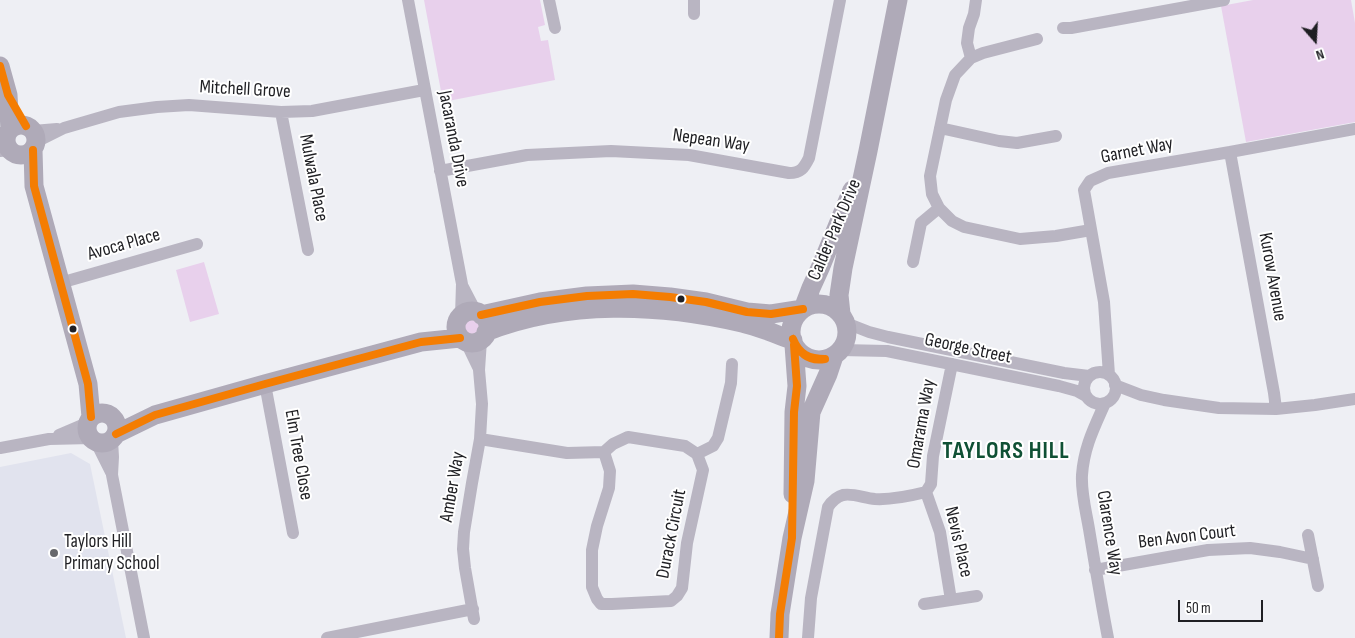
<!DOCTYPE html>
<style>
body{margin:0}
#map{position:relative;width:1355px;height:638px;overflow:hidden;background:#eeeff4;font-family:"Sofia Sans Condensed",sans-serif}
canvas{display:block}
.north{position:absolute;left:1290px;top:15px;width:50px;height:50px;-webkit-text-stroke:4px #fff;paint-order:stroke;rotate:161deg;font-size:14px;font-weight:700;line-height:20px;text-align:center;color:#1f1f23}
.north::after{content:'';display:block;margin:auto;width:18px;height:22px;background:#1f1f23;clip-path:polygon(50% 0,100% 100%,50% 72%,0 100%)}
.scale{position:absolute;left:1178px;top:600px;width:85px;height:22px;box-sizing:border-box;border:2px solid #1f1f23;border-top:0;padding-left:6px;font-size:15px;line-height:18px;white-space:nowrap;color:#1f1f23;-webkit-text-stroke:4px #fff;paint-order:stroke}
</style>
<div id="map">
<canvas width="1355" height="638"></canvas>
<div class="north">N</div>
<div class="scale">50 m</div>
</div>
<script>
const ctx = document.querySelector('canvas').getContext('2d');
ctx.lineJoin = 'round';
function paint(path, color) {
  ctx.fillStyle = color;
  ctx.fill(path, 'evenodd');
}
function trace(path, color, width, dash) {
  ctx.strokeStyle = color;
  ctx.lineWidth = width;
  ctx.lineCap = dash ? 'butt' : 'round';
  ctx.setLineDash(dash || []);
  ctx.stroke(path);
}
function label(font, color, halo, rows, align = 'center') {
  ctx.font = font + ' "Sofia Sans Condensed",sans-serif';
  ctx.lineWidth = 4;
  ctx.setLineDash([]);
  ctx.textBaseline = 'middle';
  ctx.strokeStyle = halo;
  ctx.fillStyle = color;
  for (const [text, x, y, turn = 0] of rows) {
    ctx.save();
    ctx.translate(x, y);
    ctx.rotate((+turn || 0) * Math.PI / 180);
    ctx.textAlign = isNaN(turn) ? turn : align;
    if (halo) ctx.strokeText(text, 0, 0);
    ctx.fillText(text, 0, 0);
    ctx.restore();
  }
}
paint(new Path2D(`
 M 71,453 L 90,464 L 126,638 L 0,638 L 0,467 Z`), '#e1e3ee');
paint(new Path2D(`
 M 424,0 L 540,0 L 545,25 L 538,27 L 541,41 L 548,40 L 555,80 L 443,102 Z
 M 1253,0 L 1351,0 L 1355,23 L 1355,122 L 1246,142 L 1221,6 Z
 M 204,262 L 219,314 L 190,322 L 176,270 Z
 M463 328a8 8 0 1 1 16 0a8 8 0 1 1-16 0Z`), '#e8d0ec');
trace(new Path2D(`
 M 408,0 L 462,284 L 461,316
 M 549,0 L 555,28
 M 694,14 L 694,0
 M 1063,28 L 1071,28 L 1224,0
 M 1037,39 L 983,53 L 971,58 L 955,75 L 946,100 L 930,176 L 932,194 L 939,208 L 952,221 L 964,227 L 1020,239 L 1056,236 L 1091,230
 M 971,58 L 967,43 L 969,28 L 974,14 L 976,0
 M 281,112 L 308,250
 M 940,128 L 999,141 L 1017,143 L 1056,136
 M 33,131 L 57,129
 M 0,141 L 6,138
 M 36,142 L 64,128 L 119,112 L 157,107 L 189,105 L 281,112 L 312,111 L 424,90
 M 0,151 L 10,150
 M 1230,152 L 1274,393 L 1276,409
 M 440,171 L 527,155 L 611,151 L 689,155 L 789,173 C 801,173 804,168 809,158 L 840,0
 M 913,262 L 921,223 L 939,208
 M 60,283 L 197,244
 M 463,287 L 476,312
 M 846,323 L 869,332 L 888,337 L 1064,373 L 1089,376
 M 466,342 L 478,367
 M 841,350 L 887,351 L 1059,386 L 1077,391 L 1086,396
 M1084 388a16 16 0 1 1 32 0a16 16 0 1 1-32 0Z
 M 1109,375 L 1104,302 L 1084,190 L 1090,181 L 1108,173 L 1230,152 L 1355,129
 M 265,384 L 293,533
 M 1115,385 L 1141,395 L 1164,400 L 1219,408 L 1276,409 L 1315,405 L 1355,399
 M 1105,403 C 1094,428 1084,447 1082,475 C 1081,493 1086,511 1089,529 C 1095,565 1101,602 1108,638
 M 59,435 L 87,423
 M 628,437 L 685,446 L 697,454 L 703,470 L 687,543 L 682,588 L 677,596 L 671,601 L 612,604 L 601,604 L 597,599 L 592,587 L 592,550 L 597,526 L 609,488 L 610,471 L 604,452 L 613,444 Z
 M 480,439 L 567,453 L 604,452
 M 112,440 L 113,457 L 112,475 L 144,638
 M 96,442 L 111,472
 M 0,448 L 49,439 L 91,438
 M 697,454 L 713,446 L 718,438 L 731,383 L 732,364
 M 926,492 L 940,532 L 951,600
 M 1308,535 L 1318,586
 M 1095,570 L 1208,550 L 1250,548 L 1280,552 L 1313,559
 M 924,604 L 977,596
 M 474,619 L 465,568 L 463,549 L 464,532 L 472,483 L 480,439 L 482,404 L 479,370 L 481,340
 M 327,638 L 473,609
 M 808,638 L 811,598 L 828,507 C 832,501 836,497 843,495 C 853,493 864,498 875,499 C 892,500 910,496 926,492 L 931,484 L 933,456 L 952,364`), '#b9b5c2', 12);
trace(new Path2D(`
 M 0,66 L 8,95 L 10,130
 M6 140a15 15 0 1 1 30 0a15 15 0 1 1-30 0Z
 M 33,150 L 34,186 L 88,384 L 91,417
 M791 332a28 28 0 1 1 56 0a28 28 0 1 1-56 0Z
 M 803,309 L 811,288 L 821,266 L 852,190
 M456 327a16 16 0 1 1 32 0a16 16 0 1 1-32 0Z
 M 841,314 L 839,295 L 843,268 L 868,151 L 898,0
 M 481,315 L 540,302 L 587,296 L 633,294 L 670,297 L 706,302 L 747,312 L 771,314 L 803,309
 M 486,332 C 567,300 659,304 742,323 C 750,325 759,328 768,331 C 776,334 784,338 793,340
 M87 428a15 15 0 1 1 30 0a15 15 0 1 1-30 0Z
 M 116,434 L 155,415 L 265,384 L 421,342 L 460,338
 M 793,494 L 794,412 L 797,386 L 794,345
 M 779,638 L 780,614 L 792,538 L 805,481 L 811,412 L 828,374 L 834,356`), '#afaab8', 19);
trace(new Path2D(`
 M 0,66 L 8,95 L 26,126
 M 33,150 L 34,186 L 88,384 L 91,417
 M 481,315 L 540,302 L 587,296 L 633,294 L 670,297 L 706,302 L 747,312 L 771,314 L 803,309
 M 793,339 C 799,354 809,359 825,359
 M 793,339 C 799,353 809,362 825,359
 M 116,434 L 155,415 L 265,384 L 421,342 L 460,338
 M 779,638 L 780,614 L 792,538 L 794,412 L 797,386 L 794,345`), '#f47d02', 8);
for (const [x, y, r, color] of [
 [681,299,4.5,"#1f1f23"],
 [73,329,4.5,"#1f1f23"],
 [54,553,5,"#67686c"]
]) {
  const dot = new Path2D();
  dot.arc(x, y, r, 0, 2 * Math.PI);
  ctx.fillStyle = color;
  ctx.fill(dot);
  trace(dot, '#fff', 2);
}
label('19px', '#1f1f23', '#fff', [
 ["Mitchell Grove",245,90,3],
 ["Jacaranda Drive",453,139,79],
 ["Nepean Way",711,141,8],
 ["Garnet Way",1137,151,-11],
 ["Mulwala Place",313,178,79],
 ["Calder Park Drive",835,230,-67],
 ["Avoca Place",124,245,-16],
 ["Kurow Avenue",1272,277,80],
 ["George Street",968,349,12],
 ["Omarama Way",922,424,-80],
 ["Elm Tree Close",298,455,80],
 ["Amber Way",453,487,-80],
 ["Clarence Way",1109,533,81],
 ["Durack Circuit",672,534,-79],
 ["Ben Avon Court",1187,537,-7],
 ["Nevis Place",958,542,77]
]);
label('19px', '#1f1f23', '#fff', [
 ["Taylors Hill",64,542],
 ["Primary School",64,564]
], 'left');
ctx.letterSpacing = '1px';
label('bold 24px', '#105135', '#fff', [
 ["TAYLORS HILL",1006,452]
]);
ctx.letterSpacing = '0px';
</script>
